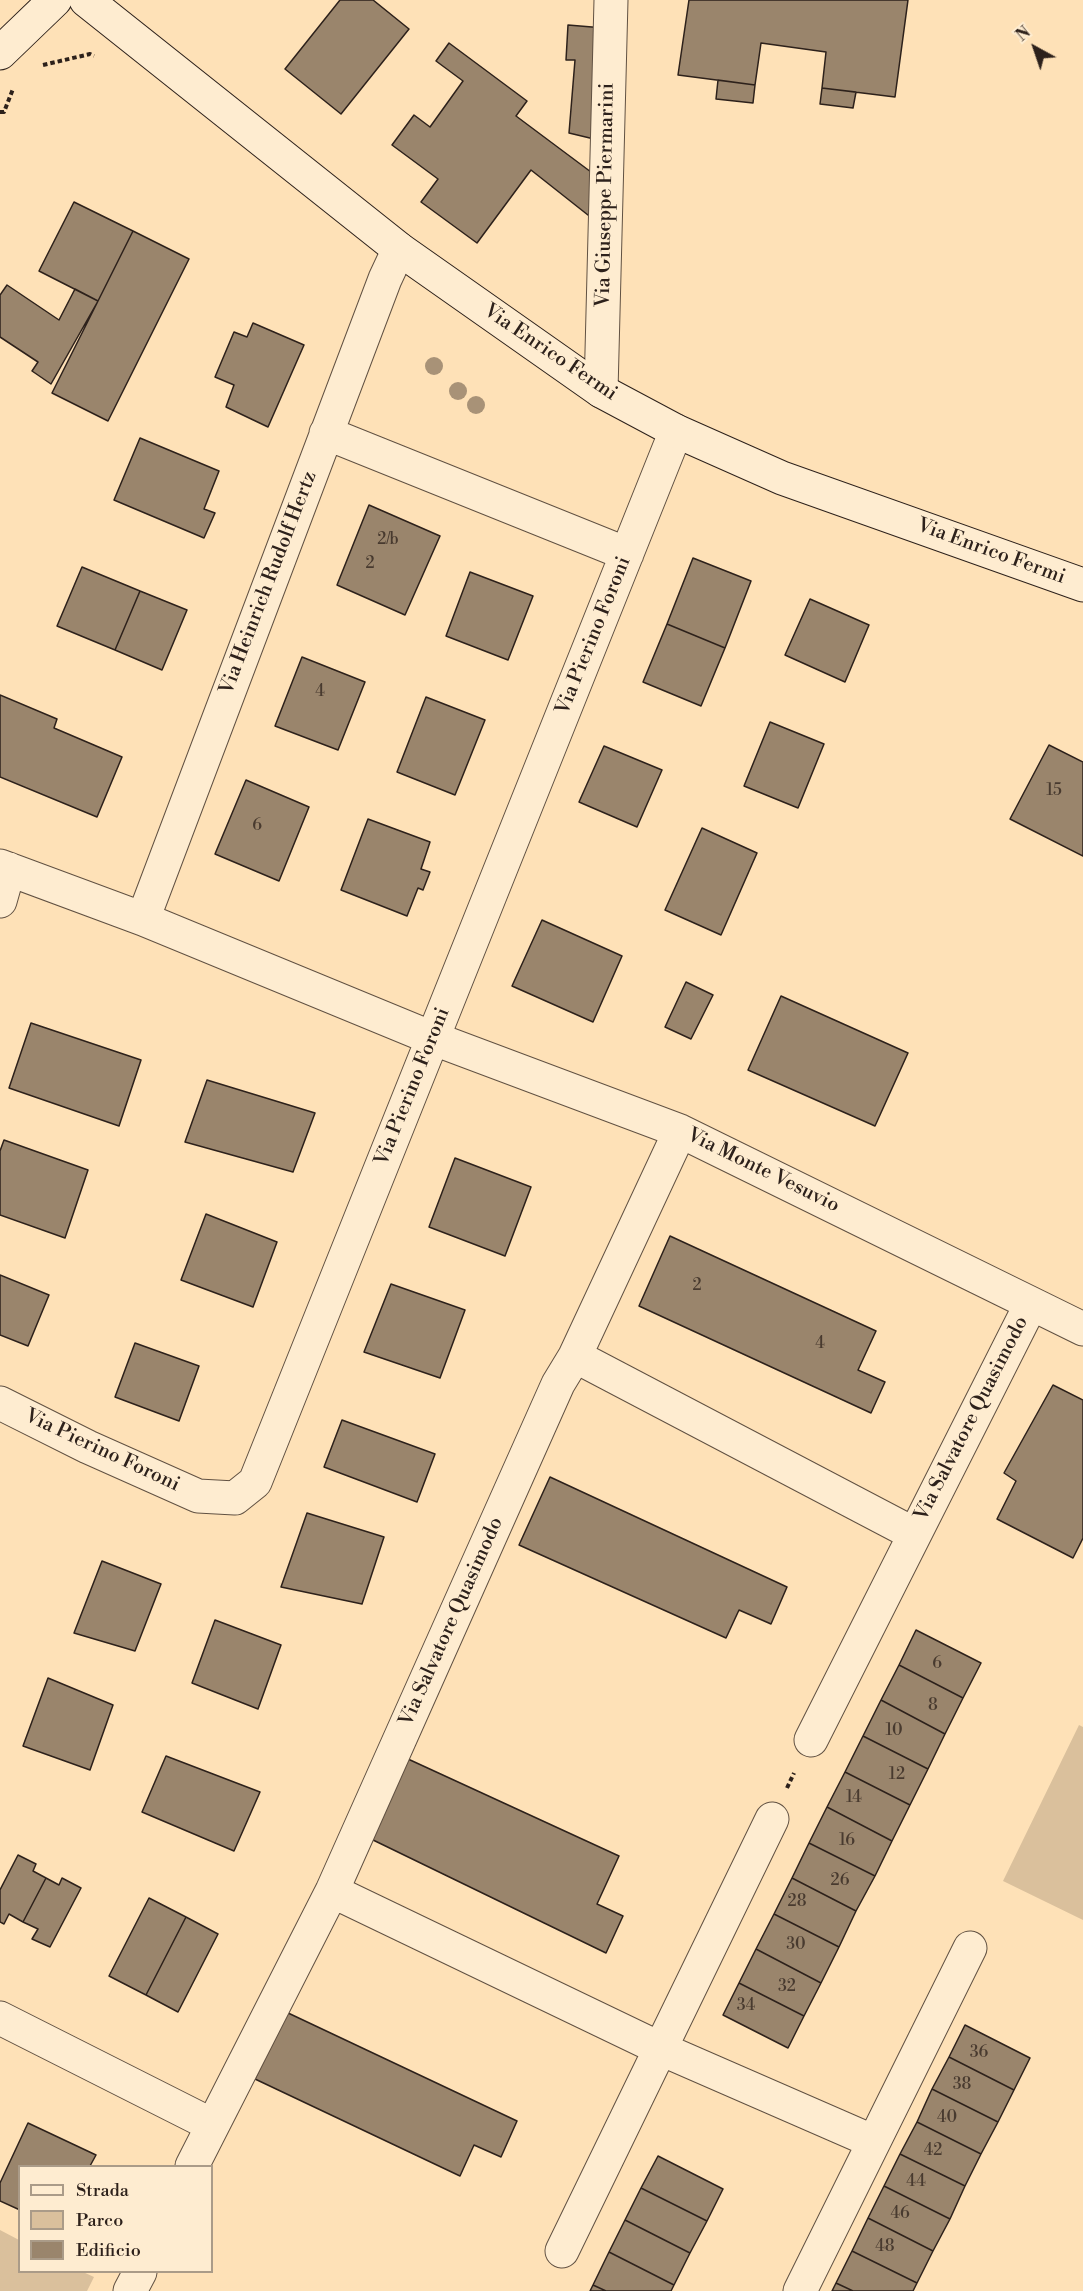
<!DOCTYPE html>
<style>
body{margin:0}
#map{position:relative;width:1083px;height:2291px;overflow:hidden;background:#fee1b7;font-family:"Libre Bodoni",serif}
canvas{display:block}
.legend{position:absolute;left:18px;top:2165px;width:195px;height:108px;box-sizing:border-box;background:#feecd0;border:2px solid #aa9b88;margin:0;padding:8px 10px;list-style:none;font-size:18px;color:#2d211b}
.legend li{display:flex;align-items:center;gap:12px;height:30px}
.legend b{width:30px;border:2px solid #aa9b88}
.north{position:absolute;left:1005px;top:18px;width:60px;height:60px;-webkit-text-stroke:4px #feecd0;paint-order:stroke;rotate:320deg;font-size:16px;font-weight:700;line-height:24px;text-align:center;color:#2d211b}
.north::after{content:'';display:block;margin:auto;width:21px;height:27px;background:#2d211b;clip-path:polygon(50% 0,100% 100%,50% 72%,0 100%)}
</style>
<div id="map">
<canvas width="1083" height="2291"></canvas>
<ul class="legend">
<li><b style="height:8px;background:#feecd0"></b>Strada</li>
<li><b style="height:16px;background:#dac09c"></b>Parco</li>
<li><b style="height:16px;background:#9a856c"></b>Edificio</li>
</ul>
<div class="north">N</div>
</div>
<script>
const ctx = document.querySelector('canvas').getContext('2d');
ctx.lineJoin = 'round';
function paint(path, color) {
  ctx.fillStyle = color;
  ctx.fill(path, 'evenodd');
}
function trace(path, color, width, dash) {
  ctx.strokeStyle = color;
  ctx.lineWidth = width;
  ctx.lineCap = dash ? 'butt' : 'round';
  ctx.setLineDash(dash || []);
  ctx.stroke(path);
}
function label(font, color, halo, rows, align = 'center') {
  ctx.font = font + ' "Libre Bodoni",serif';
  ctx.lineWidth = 5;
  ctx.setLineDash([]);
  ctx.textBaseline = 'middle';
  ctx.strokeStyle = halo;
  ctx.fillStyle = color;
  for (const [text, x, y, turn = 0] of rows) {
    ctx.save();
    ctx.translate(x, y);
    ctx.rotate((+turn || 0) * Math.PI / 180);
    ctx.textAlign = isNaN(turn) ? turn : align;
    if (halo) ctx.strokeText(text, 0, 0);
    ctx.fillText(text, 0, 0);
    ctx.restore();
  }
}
paint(new Path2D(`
 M 1079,1725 L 1083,1727 L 1083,1920 L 1003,1881 Z
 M 0,2230 L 19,2240 L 20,2272 L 83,2272 L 94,2277 L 87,2291 L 0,2291 Z`), '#dac09c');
const building = new Path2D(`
 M 340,0 L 373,0 L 409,29 L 341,114 L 285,69 Z
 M 689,0 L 908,0 L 895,97 L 822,88 L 826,52 L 761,43 L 755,85 L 678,75 Z
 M 568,25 L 604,28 L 594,139 L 569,133 L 575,60 L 566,60 Z
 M 449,43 L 527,101 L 516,116 L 595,175 L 593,219 L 531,170 L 477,243 L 421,202 L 438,179 L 392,145 L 414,115 L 430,127 L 463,81 L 436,61 Z
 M 718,80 L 755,85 L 753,103 L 716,99 Z
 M 822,88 L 856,92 L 853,108 L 820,104 Z
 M 74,202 L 133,231 L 98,301 L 39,271 Z
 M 133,231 L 189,259 L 108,421 L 52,393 Z
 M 7,285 L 59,320 L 75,289 L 98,301 L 51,384 L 32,371 L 38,362 L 0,337 L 0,295 Z
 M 253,323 L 304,345 L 268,427 L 226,407 L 234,385 L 215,377 L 234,332 L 247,337 Z
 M 140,438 L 219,471 L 204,509 L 215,513 L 204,538 L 114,500 Z
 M 369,505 L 440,536 L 405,615 L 337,585 Z
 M 693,558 L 751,581 L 725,648 L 667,624 Z
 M 82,567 L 140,591 L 115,650 L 57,626 Z
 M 470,572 L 533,596 L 508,660 L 446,636 Z
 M 140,591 L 187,610 L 162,670 L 115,650 Z
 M 810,599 L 869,625 L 845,682 L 785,655 Z
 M 667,624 L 725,648 L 701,706 L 643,682 Z
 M 302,657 L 365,682 L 338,750 L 275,726 Z
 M 0,695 L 57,719 L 54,728 L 122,757 L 97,817 L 0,777 Z
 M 426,697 L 485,720 L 455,795 L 397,772 Z
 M 770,722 L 824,744 L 798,808 L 744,786 Z
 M 1049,745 L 1083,762 L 1083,856 L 1010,819 Z
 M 604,746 L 662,770 L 637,827 L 579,802 Z
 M 246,780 L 309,807 L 279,881 L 215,854 Z
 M 368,819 L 430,842 L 421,869 L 430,872 L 423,890 L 418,888 L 407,916 L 341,890 Z
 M 702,828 L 757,853 L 721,935 L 665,910 Z
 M 542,920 L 622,956 L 593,1022 L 512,986 Z
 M 686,982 L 713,995 L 691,1039 L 665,1027 Z
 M 781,996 L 908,1053 L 875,1126 L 748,1070 Z
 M 31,1023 L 141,1060 L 119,1126 L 9,1088 Z
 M 207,1080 L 315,1113 L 293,1172 L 185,1142 Z
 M 4,1140 L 88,1170 L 65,1238 L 0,1215 L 0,1151 Z
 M 455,1158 L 531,1187 L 505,1256 L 429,1227 Z
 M 206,1214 L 277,1242 L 253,1307 L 181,1280 Z
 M 670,1236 L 876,1331 L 858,1370 L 885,1382 L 871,1413 L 639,1306 Z
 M 0,1275 L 49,1295 L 28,1346 L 0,1335 Z
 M 391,1284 L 465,1310 L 440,1378 L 364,1352 Z
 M 135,1343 L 199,1366 L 179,1421 L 115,1397 Z
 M 1053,1385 L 1083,1400 L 1083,1538 L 1073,1558 L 997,1519 L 1016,1481 L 1004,1473 Z
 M 342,1420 L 435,1454 L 417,1502 L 324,1467 Z
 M 550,1477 L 787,1587 L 771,1624 L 739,1610 L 726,1638 L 519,1545 Z
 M 307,1513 L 384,1537 L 362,1604 L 281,1587 Z
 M 102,1561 L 161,1584 L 135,1651 L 74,1633 Z
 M 215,1620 L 281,1645 L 258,1709 L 192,1683 Z
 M 916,1630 L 981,1663 L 963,1698 L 899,1665 Z
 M 899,1665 L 963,1698 L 945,1734 L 881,1700 Z
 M 48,1678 L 113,1705 L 90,1770 L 23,1746 Z
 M 881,1700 L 945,1734 L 928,1769 L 863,1736 Z
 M 863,1736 L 928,1769 L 910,1805 L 845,1772 Z
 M 166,1756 L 260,1792 L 234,1851 L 142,1812 Z
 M 408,1759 L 619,1856 L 597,1904 L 623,1916 L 606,1953 L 371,1839 Z
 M 845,1772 L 910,1805 L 892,1841 L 827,1807 Z
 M 827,1807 L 892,1841 L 875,1876 L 809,1843 Z
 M 809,1843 L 875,1876 L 856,1911 L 792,1878 Z
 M 18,1855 L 36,1864 L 33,1871 L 46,1878 L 23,1922 L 9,1914 L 4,1924 L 0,1922 L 0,1890 Z
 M 46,1878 L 59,1885 L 62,1878 L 81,1888 L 50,1947 L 32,1939 L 38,1929 L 23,1922 Z
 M 792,1878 L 856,1911 L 839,1947 L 774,1914 Z
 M 149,1898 L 186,1917 L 146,1995 L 109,1976 Z
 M 774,1914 L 839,1947 L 821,1983 L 756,1949 Z
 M 186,1917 L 218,1934 L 178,2012 L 146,1995 Z
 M 756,1949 L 821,1983 L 804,2016 L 739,1983 Z
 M 739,1983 L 804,2016 L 788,2048 L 723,2015 Z
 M 286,2012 L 517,2121 L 501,2157 L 474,2145 L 460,2176 L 255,2079 Z
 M 965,2025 L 1030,2058 L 1014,2090 L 949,2057 Z
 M 949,2057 L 1014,2090 L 998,2122 L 932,2089 Z
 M 932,2089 L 998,2122 L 981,2154 L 917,2122 Z
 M 917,2122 L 981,2154 L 965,2186 L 900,2154 Z
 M 28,2123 L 96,2155 L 90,2166 L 20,2166 L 20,2210 L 0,2201 L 0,2183 Z
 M 900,2154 L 965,2186 L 950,2219 L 884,2186 Z
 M 658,2156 L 723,2189 L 707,2221 L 641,2188 Z
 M 884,2186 L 950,2219 L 933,2251 L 868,2218 Z
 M 641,2188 L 707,2221 L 690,2253 L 625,2220 Z
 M 868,2218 L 933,2251 L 917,2283 L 852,2251 Z
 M 625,2220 L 690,2253 L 674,2285 L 609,2252 Z
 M 852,2251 L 917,2283 L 913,2291 L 853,2291 L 836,2283 Z
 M 609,2252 L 674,2285 L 671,2291 L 606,2291 L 593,2285 Z
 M 836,2283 L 853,2291 L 832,2291 Z
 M 593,2285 L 606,2291 L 590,2291 Z`);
paint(building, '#9a856c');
trace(building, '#2d211b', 1.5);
const street = new Path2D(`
 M 601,391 L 611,0
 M 326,433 L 627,554
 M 0,866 L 143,919 L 432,1038 L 680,1131 L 1083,1329
 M 0,901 L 9,869
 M 143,919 L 385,279 L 399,249
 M 575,1356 L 914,1534
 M 0,1403 L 88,1447 L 198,1496 L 235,1498 L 255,1482 L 676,431
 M 811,1740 L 1031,1304
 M 332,1891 L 661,2049 L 872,2141
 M 0,2018 L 212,2125
 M 192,2166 L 332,1891 L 558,1384 L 575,1356 L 680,1131
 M 562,2251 L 772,1819
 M 130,2291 L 140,2272
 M 800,2291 L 970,1948`);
const secondary = new Path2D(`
 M 86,0 L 399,249 L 601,391 L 676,431 L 782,478 L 1083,585
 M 0,53 L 55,0`);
trace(street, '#615142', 35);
trace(secondary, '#2d211b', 35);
trace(new Path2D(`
 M 43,65 L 90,54 L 94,56
 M 0,112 L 4,112 L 13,89
 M 787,1788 L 794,1773`), '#2d211b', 4, [4.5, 3]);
trace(street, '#feecd0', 33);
trace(secondary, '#feecd0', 33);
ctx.fillStyle = '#a89277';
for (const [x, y] of [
 [434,366],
 [458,391],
 [476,405]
]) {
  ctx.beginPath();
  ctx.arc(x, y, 9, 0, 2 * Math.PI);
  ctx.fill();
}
label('16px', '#483a2f', null, [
 ["2/b",388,540],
 ["2",370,564],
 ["4",320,692],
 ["15",1054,791],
 ["6",257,826],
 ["2",697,1286],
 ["4",820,1344],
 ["6",937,1664],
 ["8",933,1706],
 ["10",894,1731],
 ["12",897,1775],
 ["14",854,1798],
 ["16",847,1841],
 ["26",840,1881],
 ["28",797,1902],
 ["30",796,1945],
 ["32",787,1987],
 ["34",746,2006],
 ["36",979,2053],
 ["38",962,2085],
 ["40",947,2118],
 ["42",933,2151],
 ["44",916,2182],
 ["46",900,2214],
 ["48",885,2247]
]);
label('20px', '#2d211b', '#feecd0', [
 ["Via Giuseppe Piermarini",606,195,-89],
 ["Via Enrico Fermi",550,353,34],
 ["Via Enrico Fermi",991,552,20],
 ["Via Heinrich Rudolf Hertz",269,583,-69],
 ["Via Pierino Foroni",594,636,-68],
 ["Via Pierino Foroni",413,1087,-68],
 ["Via Monte Vesuvio",763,1171,26],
 ["Via Salvatore Quasimodo",972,1419,-63],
 ["Via Pierino Foroni",102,1451,25],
 ["Via Salvatore Quasimodo",452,1622,-66]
]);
</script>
